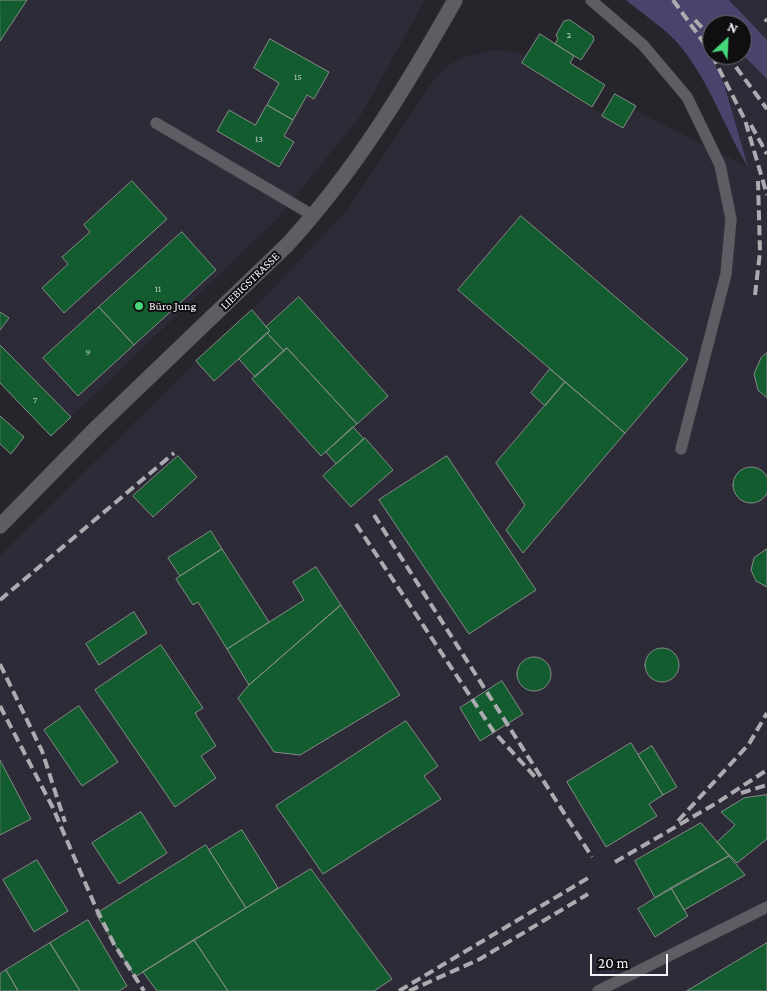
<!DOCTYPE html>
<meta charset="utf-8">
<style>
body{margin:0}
#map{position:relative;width:767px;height:991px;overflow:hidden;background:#26252b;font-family:"Crimson Pro",serif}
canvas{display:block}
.north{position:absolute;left:702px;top:15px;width:50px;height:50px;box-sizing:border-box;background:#0f0e11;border:1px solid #6a696d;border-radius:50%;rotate:25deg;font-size:14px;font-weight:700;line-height:20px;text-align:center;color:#f3f2f7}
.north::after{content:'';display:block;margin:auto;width:18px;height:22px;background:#45d77a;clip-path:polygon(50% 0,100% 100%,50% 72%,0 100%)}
.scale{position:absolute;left:590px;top:954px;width:78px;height:22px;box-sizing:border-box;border:2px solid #f3f2f7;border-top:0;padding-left:6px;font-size:15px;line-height:18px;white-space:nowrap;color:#f3f2f7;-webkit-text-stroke:4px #0f0e11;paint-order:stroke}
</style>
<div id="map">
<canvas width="767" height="991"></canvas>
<div class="north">N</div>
<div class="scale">20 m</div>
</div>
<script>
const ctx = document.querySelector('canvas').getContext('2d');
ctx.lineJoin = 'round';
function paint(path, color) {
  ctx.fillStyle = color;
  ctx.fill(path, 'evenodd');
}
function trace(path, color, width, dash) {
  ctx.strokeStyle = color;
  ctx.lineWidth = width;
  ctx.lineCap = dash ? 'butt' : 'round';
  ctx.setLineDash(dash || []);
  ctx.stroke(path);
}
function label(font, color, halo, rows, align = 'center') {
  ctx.font = font + ' "Crimson Pro",serif';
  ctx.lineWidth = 4;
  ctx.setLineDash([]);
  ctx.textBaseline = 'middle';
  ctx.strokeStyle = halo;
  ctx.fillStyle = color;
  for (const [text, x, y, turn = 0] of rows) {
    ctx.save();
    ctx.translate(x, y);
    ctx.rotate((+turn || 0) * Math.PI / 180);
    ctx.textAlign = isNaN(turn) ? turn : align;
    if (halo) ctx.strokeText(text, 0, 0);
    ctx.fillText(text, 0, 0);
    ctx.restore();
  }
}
paint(new Path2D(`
 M 0,0 L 425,0 L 361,115 L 279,217 L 71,417 L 0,345 Z
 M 730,0 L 767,0 L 767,44 L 733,4 Z
 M 712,39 L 712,55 L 742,54 L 767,79 L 767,991 L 0,991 L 0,556 L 196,361 L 252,310 L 345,213 L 431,84 L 445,68 L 461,58 L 494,50 L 528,54 L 522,64 L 623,128 L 634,110 L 747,166 L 724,84 L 706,45 Z`), '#2d2b37');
paint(new Path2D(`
 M 626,0 L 729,0 L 767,40 L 767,79 L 742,54 L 742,25 L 712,25 L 712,39 L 706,45 L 724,84 L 748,167 C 724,127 710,83 681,47 C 668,30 642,14 626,0 Z`), '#4a436c');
const building = new Path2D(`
 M 0,0 L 27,0 L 0,41 Z
 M 570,20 L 593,36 L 594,40 L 581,60 L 555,44 L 558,39 L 556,35 L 564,21 Z
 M 540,34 L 574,56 L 570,63 L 605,85 L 592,107 L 522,63 Z
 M 270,39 L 329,72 L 314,99 L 307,95 L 293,120 L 267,105 L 279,83 L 254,68 Z
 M 615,94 L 636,106 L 623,128 L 602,116 Z
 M 267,105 L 293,120 L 284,136 L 294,142 L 279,167 L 217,131 L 229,110 L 255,125 Z
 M 132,181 L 167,219 L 64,313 L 42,288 L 68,264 L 62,257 L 90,232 L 84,225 Z
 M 521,216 L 688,359 L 625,433 L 458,290 Z
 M 182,232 L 216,270 L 134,345 L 99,307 Z
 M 299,297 L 388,396 L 357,424 L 287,348 L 284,351 L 267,333 L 270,331 L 266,327 Z
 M 99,307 L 134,345 L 78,396 L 43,358 Z
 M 252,310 L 270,331 L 214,381 L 196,361 Z
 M 0,312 L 9,318 L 0,330 Z
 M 267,333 L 284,351 L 255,377 L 239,359 Z
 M 0,345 L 71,417 L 51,436 L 0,383 Z
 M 287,348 L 357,424 L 321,456 L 252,379 Z
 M 767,353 L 767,398 L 758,390 L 754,374 L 761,358 Z
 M 550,369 L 565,382 L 545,406 L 531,393 Z
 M 565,382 L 625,433 L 523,553 L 506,530 L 525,505 L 496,463 Z
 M 0,416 L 24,437 L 11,454 L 0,444 Z
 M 353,427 L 364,439 L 336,464 L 326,452 Z
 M 365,438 L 393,470 L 351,507 L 323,476 Z
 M 178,456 L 197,477 L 153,517 L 133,496 Z
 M 447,456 L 536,590 L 469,634 L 379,500 Z
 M733 485a18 18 0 1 1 36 0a18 18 0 1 1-36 0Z
 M 211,531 L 222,549 L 180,576 L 168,558 Z
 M 222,549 L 269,622 L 227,649 L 198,602 L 193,605 L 176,579 Z
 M 767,549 L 767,587 L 756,581 L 751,570 L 754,558 Z
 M 316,567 L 341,605 L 249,685 L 227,649 L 304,600 L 293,582 Z
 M 341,605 L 400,695 L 300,755 L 274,752 L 238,698 L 249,685 Z
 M 134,612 L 147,633 L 99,665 L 86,644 Z
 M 161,645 L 203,708 L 195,713 L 216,746 L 201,756 L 216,778 L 175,807 L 95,690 Z
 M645 665a17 17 0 1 1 34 0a17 17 0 1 1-34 0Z
 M517 674a17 17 0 1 1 34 0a17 17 0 1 1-34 0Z
 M 502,681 L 523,714 L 480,741 L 460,708 Z
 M 79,706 L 118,762 L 82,786 L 44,730 Z
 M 406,721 L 438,766 L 424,776 L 441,799 L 323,874 L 276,806 Z
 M 631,743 L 663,795 L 649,804 L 657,816 L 606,847 L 567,782 Z
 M 652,746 L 677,787 L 663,795 L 638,755 Z
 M 0,760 L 31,819 L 0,835 Z
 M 767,795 L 767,839 L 737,863 L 717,842 L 735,825 L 721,812 L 744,798 Z
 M 141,812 L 167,853 L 119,884 L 92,843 Z
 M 701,823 L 729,856 L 655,898 L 635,861 Z
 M 242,830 L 278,888 L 246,908 L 209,850 Z
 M 206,845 L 246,908 L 135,977 L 96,914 Z
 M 729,856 L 745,875 L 684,910 L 671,888 Z
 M 37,860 L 68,911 L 34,932 L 3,880 Z
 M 311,869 L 392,979 L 374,991 L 228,991 L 194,940 Z
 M 671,888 L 688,916 L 655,937 L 638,909 Z
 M 88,920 L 127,986 L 119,991 L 80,991 L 50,943 Z
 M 194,940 L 228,991 L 157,991 L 143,972 Z
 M 50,943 L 80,991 L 18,991 L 6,970 Z
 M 767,943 L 767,991 L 687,991 Z
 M 6,970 L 18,991 L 0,991 L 0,974 Z`);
paint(building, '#135c2f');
trace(building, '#858c86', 1);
const service = new Path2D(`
 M 591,0 L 643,45 L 687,97 L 720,165 L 731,219 L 726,274 L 681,449
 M 156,123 L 314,216
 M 598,991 L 767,907`);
const tertiary = new Path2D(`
 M 0,526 L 94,430 L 287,245 C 355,171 406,87 455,0`);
trace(service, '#414045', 12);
trace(tertiary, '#414045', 16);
trace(service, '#5e5d64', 11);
trace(tertiary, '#5e5d64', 15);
trace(new Path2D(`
 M 673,0 L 712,54
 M 765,19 L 767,21
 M 695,20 L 712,38
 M 712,55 L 745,120 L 767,195
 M 727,55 L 767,109
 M 751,125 L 767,154
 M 755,295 L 760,252 L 758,181
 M 374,515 L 592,857
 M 356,524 L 494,732 L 536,778
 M 0,600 L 174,453
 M 0,664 L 42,751 L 65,822
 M 0,706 L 53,808 L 96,908 L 114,944 L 144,991
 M 741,793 L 767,785
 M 678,821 L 749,744 L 767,713
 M 615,862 L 715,804 L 767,770
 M 399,991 L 588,878
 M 409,991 L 480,959 L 588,894`), '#acabb0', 4, [10, 5]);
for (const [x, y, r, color] of [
 [139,306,5,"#45d77a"]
]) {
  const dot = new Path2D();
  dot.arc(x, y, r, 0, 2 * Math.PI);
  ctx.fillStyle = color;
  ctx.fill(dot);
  trace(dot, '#0f0e11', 2);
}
label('10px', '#bbccc5', null, [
 ["2",569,35],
 ["15",298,77],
 ["13",259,139],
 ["11",158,289],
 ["9",88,352],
 ["7",35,400]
]);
label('12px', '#f3f2f7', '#0f0e11', [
 ["LIEBIGSTRASSE",250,281,-44]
]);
label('12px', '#f3f2f7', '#0f0e11', [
 ["Büro Jung",149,306]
], 'left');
</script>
